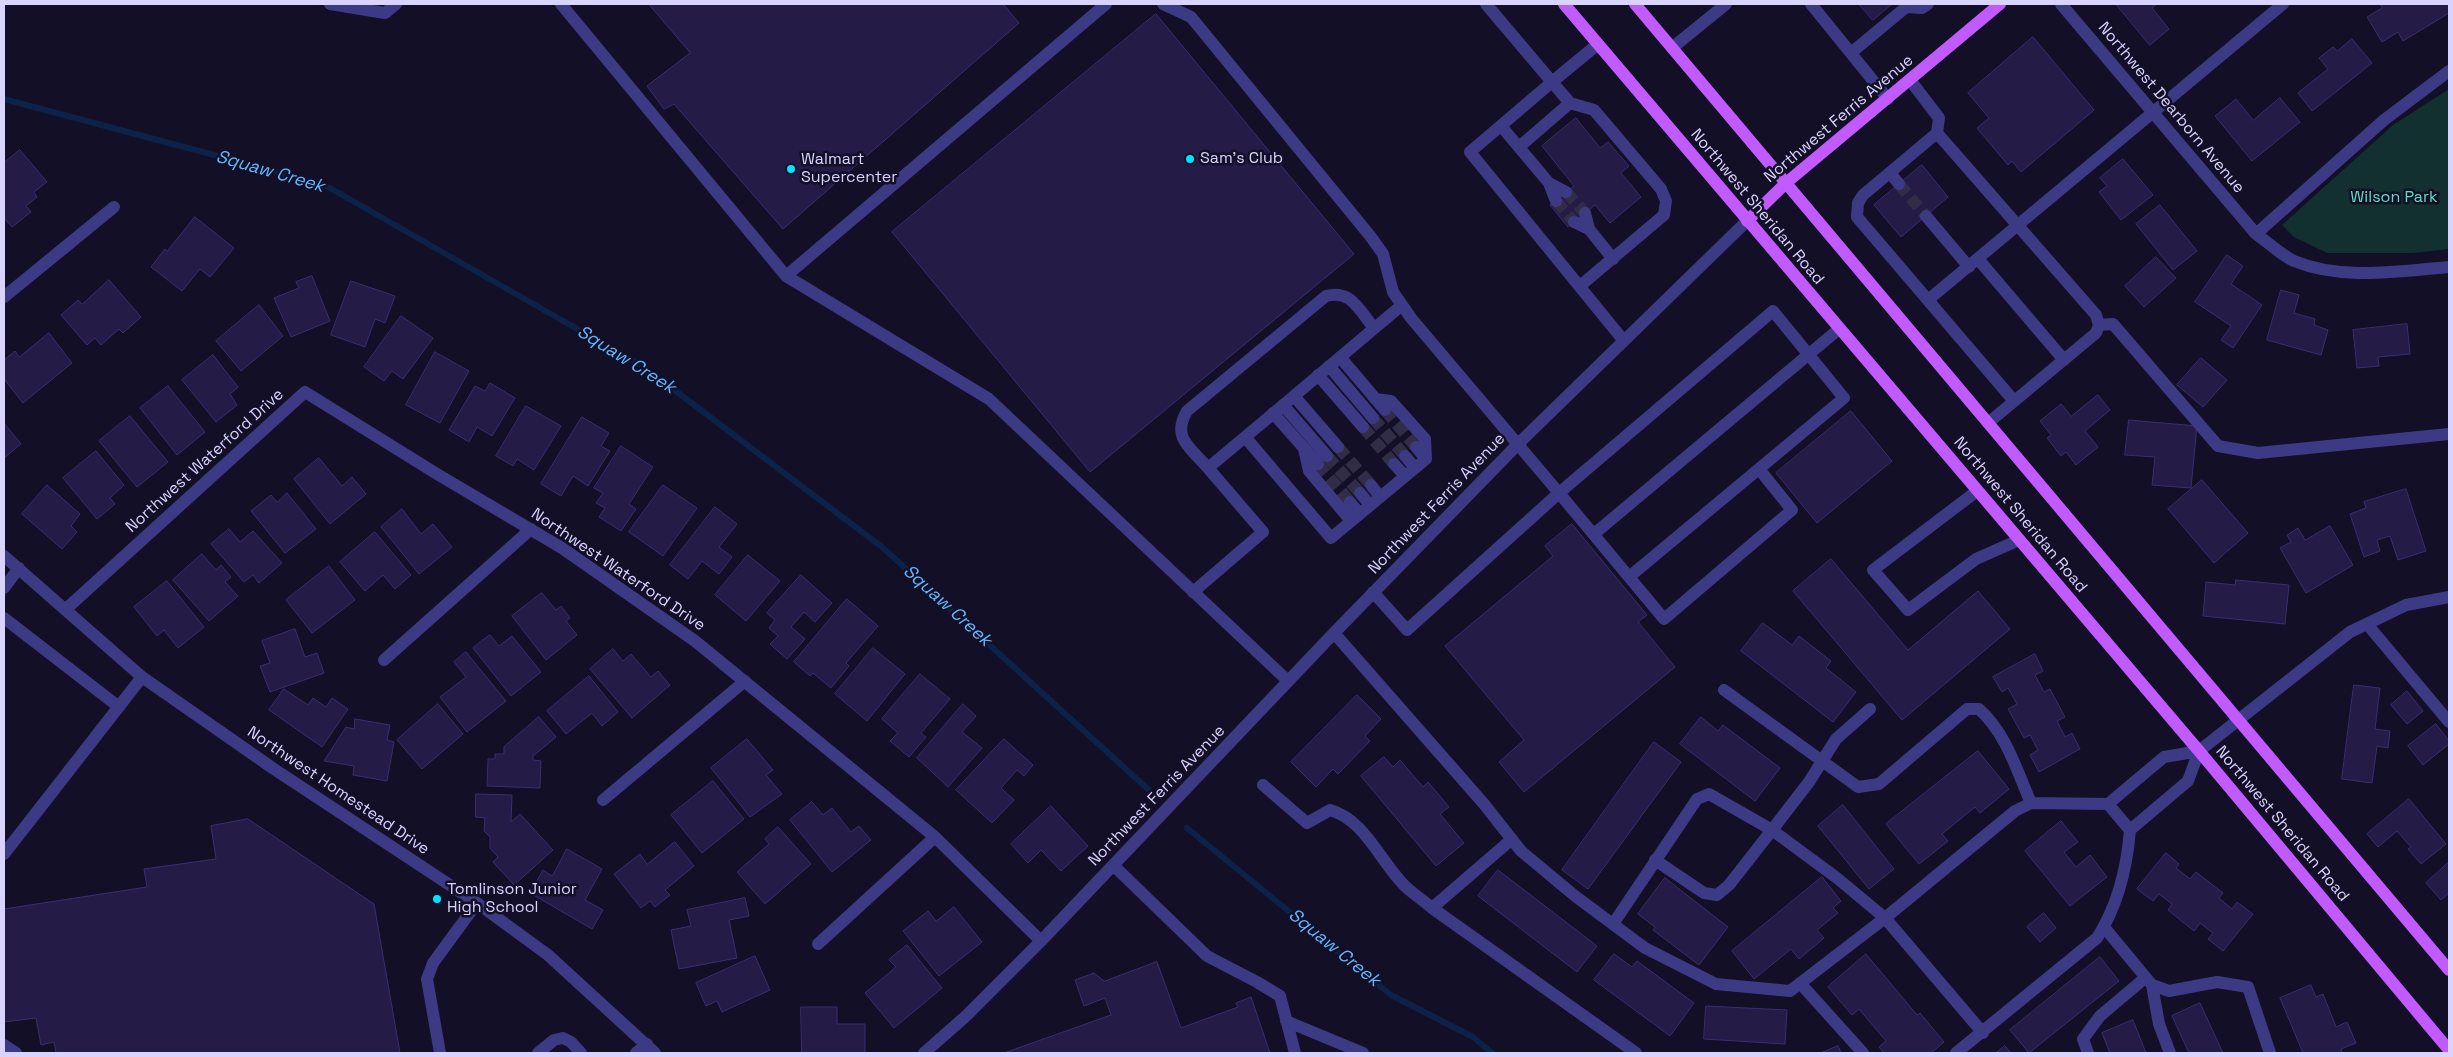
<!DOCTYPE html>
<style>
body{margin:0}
#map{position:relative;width:2453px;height:1057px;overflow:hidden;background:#130f26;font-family:"Space Grotesk",sans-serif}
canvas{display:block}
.frame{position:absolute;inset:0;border:5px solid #d9d4ff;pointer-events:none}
</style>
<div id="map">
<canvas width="2453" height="1057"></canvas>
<div class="frame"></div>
</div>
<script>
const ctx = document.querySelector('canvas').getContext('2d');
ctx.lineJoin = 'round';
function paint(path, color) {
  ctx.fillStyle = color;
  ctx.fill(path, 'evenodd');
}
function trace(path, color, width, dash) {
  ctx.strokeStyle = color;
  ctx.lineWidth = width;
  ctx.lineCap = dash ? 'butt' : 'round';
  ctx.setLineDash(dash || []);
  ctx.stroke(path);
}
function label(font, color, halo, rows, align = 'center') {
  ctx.font = font + ' "Space Grotesk",sans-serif';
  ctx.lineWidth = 5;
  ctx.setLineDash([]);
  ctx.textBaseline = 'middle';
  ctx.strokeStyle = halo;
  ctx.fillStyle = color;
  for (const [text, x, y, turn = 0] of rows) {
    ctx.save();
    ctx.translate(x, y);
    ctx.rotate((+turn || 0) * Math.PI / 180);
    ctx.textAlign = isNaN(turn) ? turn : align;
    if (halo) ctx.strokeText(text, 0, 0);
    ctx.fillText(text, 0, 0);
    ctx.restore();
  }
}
paint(new Path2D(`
 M 2449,89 L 2449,249 L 2413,253 L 2327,253 L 2294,237 L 2282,225 L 2393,125 Z`), '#12302f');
trace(new Path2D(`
 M 4,99 L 323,184 L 644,367 L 882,547 L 1151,792
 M 1187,828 L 1391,995 L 1473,1037 L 1492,1053`), '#0c2248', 6);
const building = new Path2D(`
 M 649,4 L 1003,4 L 1019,23 L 783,229 L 674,104 L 664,109 L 647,86 L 690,53 Z
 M 1859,4 L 1892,4 L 1873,20 Z
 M 2116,4 L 2157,4 L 2152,8 L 2169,29 L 2150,45 Z
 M 2380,4 L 2449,4 L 2449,13 L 2403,41 L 2398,32 L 2382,42 L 2367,17 L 2382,8 Z
 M 1156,14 L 1354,254 L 1090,472 L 892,232 Z
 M 2033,37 L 2094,110 L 2021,172 L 2012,161 L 2008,165 L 1977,128 L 1989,118 L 1968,93 Z
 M 2352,39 L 2372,63 L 2312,111 L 2298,93 L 2328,69 L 2319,58 L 2333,47 L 2337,51 Z
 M 2280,98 L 2300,122 L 2252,161 L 2215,116 L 2236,99 L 2253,120 Z
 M 1576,118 L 1600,148 L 1608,142 L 1629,166 L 1621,173 L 1641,197 L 1610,223 L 1595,205 L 1568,227 L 1550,205 L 1574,186 L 1542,146 Z
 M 20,150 L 47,182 L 34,192 L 37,197 L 26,206 L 31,212 L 12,227 L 4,218 L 4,163 Z
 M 2123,159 L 2153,195 L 2121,220 L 2099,192 L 2107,186 L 2100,178 Z
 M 1922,165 L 1948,197 L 1901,237 L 1874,205 Z
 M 2160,205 L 2197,251 L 2173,270 L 2136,224 Z
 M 195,217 L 234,248 L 210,277 L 200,269 L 182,291 L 151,267 L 165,249 L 167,251 Z
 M 2227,255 L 2243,266 L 2231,284 L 2262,305 L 2233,348 L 2221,340 L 2231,326 L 2195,302 Z
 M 2156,257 L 2176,278 L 2144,307 L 2125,286 Z
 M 312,276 L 330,321 L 291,337 L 274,298 L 299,288 L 296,282 Z
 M 109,280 L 141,317 L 123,333 L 119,329 L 101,345 L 95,338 L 87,345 L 61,315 L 78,300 L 82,304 Z
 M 351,281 L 395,296 L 385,323 L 375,319 L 365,347 L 331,335 Z
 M 2281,290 L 2299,295 L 2294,313 L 2315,319 L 2314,325 L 2328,330 L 2321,355 L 2267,340 Z
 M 259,305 L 283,336 L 241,371 L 216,341 Z
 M 401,316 L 433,338 L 403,379 L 392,371 L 384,381 L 364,367 Z
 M 2407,324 L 2410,354 L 2378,357 L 2379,366 L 2357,368 L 2353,330 Z
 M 49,333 L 72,363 L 23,403 L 4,379 L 4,360 L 15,351 L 19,357 Z
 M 435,352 L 469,371 L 440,423 L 406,405 Z
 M 213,355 L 238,387 L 230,394 L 237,405 L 216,422 L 182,380 Z
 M 2201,358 L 2227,380 L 2203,407 L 2177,385 Z
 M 490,383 L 515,398 L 492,436 L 477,427 L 469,442 L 449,430 L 475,386 L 485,391 Z
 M 168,386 L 205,432 L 177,455 L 140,408 Z
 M 2098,395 L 2110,410 L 2085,431 L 2098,447 L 2076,465 L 2066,452 L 2061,456 L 2047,438 L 2051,435 L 2040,421 L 2061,404 L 2071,416 Z
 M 526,406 L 561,426 L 534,470 L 517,459 L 513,466 L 496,456 Z
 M 1851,411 L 1892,461 L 1817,523 L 1776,473 Z
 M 130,416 L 168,462 L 137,487 L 99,441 Z
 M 582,417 L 609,433 L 601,446 L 610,451 L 588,486 L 573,476 L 561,496 L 541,484 Z
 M 2129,420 L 2197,426 L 2191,488 L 2152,485 L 2155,457 L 2125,455 Z
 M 4,423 L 21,444 L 4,458 Z
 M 621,446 L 653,467 L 629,504 L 636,509 L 621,531 L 599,517 L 605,508 L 596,503 L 603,493 L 594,488 Z
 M 96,451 L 124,485 L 110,498 L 115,504 L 97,519 L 63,478 Z
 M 319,458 L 342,486 L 352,477 L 366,494 L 330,524 L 294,479 Z
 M 2202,480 L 2248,533 L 2214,563 L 2168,509 Z
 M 47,485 L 80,514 L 71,526 L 77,532 L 62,549 L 22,514 Z
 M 663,485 L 697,508 L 663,556 L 629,532 Z
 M 2406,489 L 2426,551 L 2398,560 L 2390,536 L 2377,540 L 2380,551 L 2364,557 L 2350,514 L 2366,508 L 2364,502 Z
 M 287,493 L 316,529 L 285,553 L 251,511 L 271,495 L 277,502 Z
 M 715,507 L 737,524 L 719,547 L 732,557 L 719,574 L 702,561 L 688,579 L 670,565 Z
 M 402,509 L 421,534 L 433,524 L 452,547 L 419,574 L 381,527 Z
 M 1572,524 L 1647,615 L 1638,622 L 1675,667 L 1524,792 L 1499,762 L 1524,740 L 1445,646 L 1553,556 L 1545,546 Z
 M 2330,526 L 2353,565 L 2306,593 L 2280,548 L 2291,542 L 2287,535 L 2298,528 L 2305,540 Z
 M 229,529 L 240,542 L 253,531 L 282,563 L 259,583 L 253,575 L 244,582 L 211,544 Z
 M 375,532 L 411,575 L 395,589 L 383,575 L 365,591 L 340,562 Z
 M 202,554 L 216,570 L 221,565 L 231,577 L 225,582 L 238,596 L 209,621 L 173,580 Z
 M 748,555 L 780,581 L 746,621 L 715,595 Z
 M 1831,559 L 1908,650 L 1978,591 L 2010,629 L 1902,720 L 1793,591 Z
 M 329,566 L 355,600 L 312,633 L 286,600 Z
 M 801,575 L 832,603 L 815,622 L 804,612 L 791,627 L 805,639 L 787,659 L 770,644 L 778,636 L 769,628 L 775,620 L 767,613 Z
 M 2236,580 L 2289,585 L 2285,624 L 2203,616 L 2206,582 L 2235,585 Z
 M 167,581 L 204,627 L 178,648 L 164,630 L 157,636 L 134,607 Z
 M 542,593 L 556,610 L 561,606 L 570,618 L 566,621 L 577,635 L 546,660 L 512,616 Z
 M 847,599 L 878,626 L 846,663 L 849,666 L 831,688 L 813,673 L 810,676 L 794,662 Z
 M 1763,623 L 1792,645 L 1799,636 L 1831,661 L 1826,668 L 1856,692 L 1833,722 L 1741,651 Z
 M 295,629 L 305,657 L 317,653 L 324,673 L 270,692 L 260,666 L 270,663 L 262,641 Z
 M 490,635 L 499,646 L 512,636 L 541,672 L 511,696 L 473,648 Z
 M 873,648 L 905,674 L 867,721 L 835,694 Z
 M 613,649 L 623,661 L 631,654 L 651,677 L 658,671 L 670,685 L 632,718 L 590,669 Z
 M 466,652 L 506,701 L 467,732 L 440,697 L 466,677 L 454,662 Z
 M 2035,654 L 2043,671 L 2035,675 L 2044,692 L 2050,689 L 2065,717 L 2057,721 L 2065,737 L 2072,733 L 2080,749 L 2039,772 L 2030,755 L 2038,750 L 2030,735 L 2024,738 L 2008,709 L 2017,704 L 2008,688 L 2002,692 L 1993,677 Z
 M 920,674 L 950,699 L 921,733 L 926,737 L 909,757 L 890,741 L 898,733 L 882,719 Z
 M 589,676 L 618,712 L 602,726 L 592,713 L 566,734 L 547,711 Z
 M 2354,685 L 2380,688 L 2375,729 L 2390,731 L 2388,748 L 2377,746 L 2372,783 L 2342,779 Z
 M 284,689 L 308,705 L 313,698 L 326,707 L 332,698 L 348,709 L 322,747 L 269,710 Z
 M 2407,691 L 2423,711 L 2407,724 L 2391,705 Z
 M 1357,695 L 1381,719 L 1365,736 L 1370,741 L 1338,774 L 1333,769 L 1316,787 L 1291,762 Z
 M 438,704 L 463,734 L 422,769 L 397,740 Z
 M 963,704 L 976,716 L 962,732 L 982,748 L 948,787 L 917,758 Z
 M 539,717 L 556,737 L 533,756 L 533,760 L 541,761 L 540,788 L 487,786 L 488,759 L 495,759 L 495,754 L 504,754 L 504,747 Z
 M 1701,717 L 1718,731 L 1723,725 L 1780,768 L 1755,801 L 1680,744 Z
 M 355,719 L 390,725 L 387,740 L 394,742 L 387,781 L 353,775 L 354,766 L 324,761 L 346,727 L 354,729 Z
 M 2436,724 L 2449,741 L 2449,744 L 2423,765 L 2408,746 Z
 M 747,739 L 773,770 L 766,775 L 782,794 L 750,817 L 711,768 Z
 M 1004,739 L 1033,765 L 1024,776 L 1017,770 L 1001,788 L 1014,800 L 992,823 L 956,790 Z
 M 1654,742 L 1681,762 L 1588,889 L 1562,870 Z
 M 1978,751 L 2009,789 L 1980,813 L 1975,807 L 1942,834 L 1948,841 L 1919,864 L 1886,824 Z
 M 1384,757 L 1393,767 L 1400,760 L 1423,787 L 1428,782 L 1449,807 L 1440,814 L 1464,843 L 1436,866 L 1361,776 Z
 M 713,781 L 744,819 L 702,853 L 671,815 Z
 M 476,794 L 512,795 L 511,822 L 520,814 L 553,850 L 514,885 L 493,862 L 498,857 L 490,848 L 490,837 L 484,831 L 485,818 L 476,817 Z
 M 2409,799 L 2446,844 L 2421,864 L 2408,849 L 2411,847 L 2397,831 L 2378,847 L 2367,834 Z
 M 812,802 L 823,815 L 832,808 L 851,832 L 859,826 L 871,840 L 832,872 L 790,820 Z
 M 1843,805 L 1894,869 L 1869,889 L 1818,826 Z
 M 1051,806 L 1088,846 L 1061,871 L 1041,850 L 1028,863 L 1011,844 Z
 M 248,819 L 374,904 L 400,1053 L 56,1053 L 54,1042 L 41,1045 L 36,1018 L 4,1022 L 4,909 L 147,887 L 144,869 L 216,859 L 211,826 Z
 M 2061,821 L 2078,842 L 2064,852 L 2076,867 L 2090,855 L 2107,877 L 2070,906 L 2025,851 Z
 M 778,827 L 811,864 L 765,904 L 737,872 L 769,844 L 765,839 Z
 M 675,842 L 694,866 L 665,890 L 670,895 L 655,907 L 650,901 L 641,908 L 614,874 L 640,854 L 647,864 Z
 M 567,849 L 602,869 L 585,900 L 603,910 L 592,929 L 530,893 L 543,870 L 552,876 Z
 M 2166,853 L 2179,864 L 2176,868 L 2190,879 L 2196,872 L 2223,893 L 2219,898 L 2232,909 L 2237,902 L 2253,914 L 2223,951 L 2208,939 L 2213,933 L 2200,923 L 2194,931 L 2168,910 L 2172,904 L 2159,894 L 2153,901 L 2137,889 Z
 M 2449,862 L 2449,893 L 2441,900 L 2426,883 Z
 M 1498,870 L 1597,946 L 1577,972 L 1478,896 Z
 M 1822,877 L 1841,901 L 1833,908 L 1838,913 L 1817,930 L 1824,938 L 1799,959 L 1791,949 L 1754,979 L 1732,951 Z
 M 1665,878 L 1728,927 L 1699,965 L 1653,930 L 1655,927 L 1638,914 Z
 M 745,898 L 749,916 L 729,920 L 737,958 L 679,969 L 671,930 L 691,926 L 687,910 Z
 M 954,907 L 982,942 L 939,976 L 903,931 L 928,911 L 936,921 Z
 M 2044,913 L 2056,928 L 2040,942 L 2027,927 Z
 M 907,945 L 942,988 L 894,1028 L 865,993 L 896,967 L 889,960 Z
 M 1614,954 L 1632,967 L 1637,961 L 1694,1003 L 1670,1036 L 1594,980 Z
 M 1866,954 L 1917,1015 L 1920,1013 L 1944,1042 L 1931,1053 L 1884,1053 L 1879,1047 L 1886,1041 L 1859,1009 L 1852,1015 L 1828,987 Z
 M 755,956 L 770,990 L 722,1012 L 717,1001 L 706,1006 L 696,983 Z
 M 2100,957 L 2119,981 L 2029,1053 L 2010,1030 Z
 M 1157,962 L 1181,1028 L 1238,1007 L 1236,1003 L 1251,997 L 1270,1053 L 1004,1053 L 1111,1015 L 1105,998 L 1084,1006 L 1075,980 L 1094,973 L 1104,981 Z
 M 2311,985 L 2316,997 L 2323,994 L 2336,1027 L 2347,1022 L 2356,1043 L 2341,1049 L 2342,1053 L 2303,1053 L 2280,998 Z
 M 2200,1003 L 2223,1053 L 2189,1053 L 2172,1016 Z
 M 1706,1006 L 1787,1010 L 1785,1044 L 1704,1039 Z
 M 801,1007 L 837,1007 L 837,1024 L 865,1024 L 865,1053 L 802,1053 Z
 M 2133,1020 L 2146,1053 L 2110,1053 L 2102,1033 Z
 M 1838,1046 L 1841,1053 L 1821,1053 Z
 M 2005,1046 L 2011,1053 L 1996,1053 Z`);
paint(building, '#241b47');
trace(building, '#3b2d73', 1);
trace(new Path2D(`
 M 1899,184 L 1926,216
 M 1566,192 L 1585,213
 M 1556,201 L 1574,222
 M 1385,410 L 1416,447
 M 1373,418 L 1405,456
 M 1363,427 L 1394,464
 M 1338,447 L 1371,485
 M 1327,456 L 1360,493
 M 1318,464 L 1350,502`), '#312d47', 12, [12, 6]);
trace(new Path2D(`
 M 330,4 L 385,13 L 396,4
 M 561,4 L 786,276 L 1106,4
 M 1163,4 L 1191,17 L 1371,237 L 1383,254 L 1393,292 L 1411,318 L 1559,493 L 1773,311 L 1844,398 L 1629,577 L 1559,493 L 1407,630 L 1373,592
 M 1486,4 L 1552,82 L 1598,44
 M 1811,4 L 1888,99
 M 2061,4 L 2256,234 C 2268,242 2281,255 2294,261 C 2343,281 2398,271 2449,267
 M 1906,7 L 1922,8 L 1928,4
 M 1672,48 L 1726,4
 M 1852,52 L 1910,4
 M 1910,80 L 1939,118 L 1937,133 L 2096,315 L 2099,325 L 2096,333 L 1988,423
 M 1570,103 L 1552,82 L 1470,152 L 1624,341
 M 1501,126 L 1549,183 L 1556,201
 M 1937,133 L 1863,195 L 1858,203 L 1857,217 L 2014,401
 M 1519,147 L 1570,103 L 1594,110 L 1661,189 L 1666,201 L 1664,215 L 1580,286
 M 1890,173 L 1899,184
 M 1549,183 L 1566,192
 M 1585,213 L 1589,229 L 1613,259
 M 1926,216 L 1969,267
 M 1574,222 L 1589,229
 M 2256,234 L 2384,120 L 2449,71
 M 1978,259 L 2064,360
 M 786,276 L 989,399 L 1288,681
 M 4,297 L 114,207
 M 1928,300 L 2283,4
 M 2099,325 L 2113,324 L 2218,446 L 2258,453 L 2449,434
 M 1374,328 C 1359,310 1351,289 1326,296 L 1187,411 C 1171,438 1191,448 1208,468 C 1273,414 1337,360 1402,305
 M 1340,357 L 1385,410
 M 1329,366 L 1373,418
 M 1318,375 L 1363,427
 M 1294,396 L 1338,447
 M 1375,399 L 1391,401 L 1425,439 L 1426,459
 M 1283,405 L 1327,456
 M 1273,413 L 1318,464
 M 1245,437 L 1331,538 L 1426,459 L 1416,447
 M 1304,449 L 1309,471 L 1351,521
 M 1405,456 L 1415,468
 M 1394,464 L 1405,476
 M 1371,485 L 1380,497
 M 1977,491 L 1873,570 L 1908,610 L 1976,559 L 2019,540
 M 1360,493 L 1370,505
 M 1350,502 L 1360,514
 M 1594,534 L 1839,329
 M 4,556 L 142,677 L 274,769 L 477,903 L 548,955 L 655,1053
 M 1629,577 L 1664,619 L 1792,510 L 1759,469
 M 4,588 L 19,568
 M 1193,592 L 1263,532 L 1208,468
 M 66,609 L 305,392 L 437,474 L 562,548 L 695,641 L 935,837 L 1041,941
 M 4,618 L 119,707
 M 2367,624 L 2449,722
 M 1334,633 L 1484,804 L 1521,851 L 1575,896 L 1645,948 L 1716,984 L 1790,991 L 1885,918 L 2015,811 L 2031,803 L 2108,804 L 2164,757 L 2199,751 L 2350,632 L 2406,605 L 2449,597
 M 384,660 L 531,529
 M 1724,690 L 1858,787 L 1879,784 L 1967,709 L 1979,709 C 2006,733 2017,771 2031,803
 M 1263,785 L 1307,823 L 1330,810 C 1366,820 1381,864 1407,888 C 1415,895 1424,901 1432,908
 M 603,800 L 745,681
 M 2130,830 L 2188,781 L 2199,751
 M 1512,839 L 1432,908 L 1636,1053
 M 4,854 L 142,677
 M 1655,860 L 1704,893 L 1717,895 L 1729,885 L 1772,830 L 1809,782 L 1836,739 L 1870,709
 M 1113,865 L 1207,956 L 1257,982 L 1280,996 L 1295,1053
 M 1613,924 L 1697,799 L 1709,794 L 1772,830 L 1837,878 L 1885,918 L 1983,1033
 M 2104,927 L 2152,985 L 2159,1024 L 2170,1053
 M 818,944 L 935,837
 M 1800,983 L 1863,1053
 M 2152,985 L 2169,991 L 2217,982 L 2248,987 L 2270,1053
 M 1286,1021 L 1363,1053
 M 4,1045 L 16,1053
 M 440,1053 L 427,979 L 433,963 L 477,903
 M 538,1053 L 554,1040 L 563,1038 L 571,1042 L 581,1053
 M 636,1053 L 647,1044
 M 924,1053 L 966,1016 L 1041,941 L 1334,633 L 1519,443 L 1747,221
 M 1956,1053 L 2097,938 C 2117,907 2127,867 2130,830 L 2108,804
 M 2088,1053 L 2083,1039 L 2100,1016 L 2145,978`), '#3d3a85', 12);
trace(new Path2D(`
 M 1564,4 L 2199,751 L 2449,1050
 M 1635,4 L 2449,970
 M 1747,221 L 1786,183 L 2000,4`), '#c25bff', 12);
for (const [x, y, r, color] of [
 [1190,159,5,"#00e5ff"],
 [791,169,5,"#00e5ff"],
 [437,899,5,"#00e5ff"]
]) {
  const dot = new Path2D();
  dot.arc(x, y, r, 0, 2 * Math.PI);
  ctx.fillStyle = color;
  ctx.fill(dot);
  trace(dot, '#130f26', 2);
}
label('16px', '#d9d4ff', '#130f26', [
 ["Northwest Dearborn Avenue",2171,108,50],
 ["Northwest Ferris Avenue",1839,119,-40],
 ["Northwest Sheridan Road",1757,207,50],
 ["Northwest Waterford Drive",205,461,-42],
 ["Northwest Ferris Avenue",1437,504,-46],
 ["Northwest Sheridan Road",2020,515,50],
 ["Northwest Waterford Drive",618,570,34],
 ["Northwest Homestead Drive",338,791,34],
 ["Northwest Ferris Avenue",1157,796,-46],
 ["Northwest Sheridan Road",2282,824,50]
]);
label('16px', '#d9d4ff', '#130f26', [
 ["Sam's Club",1200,159],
 ["Walmart",801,160],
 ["Supercenter",801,178],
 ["Tomlinson Junior",447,890],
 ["High School",447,908]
], 'left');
label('16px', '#5fe0c0', '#130f26', [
 ["Wilson Park",2394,198]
]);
label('italic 18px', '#62b6ff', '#130f26', [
 ["Squaw Creek",270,172,16],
 ["Squaw Creek",626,360,32],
 ["Squaw Creek",947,606,42],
 ["Squaw Creek",1334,948,39]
]);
</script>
